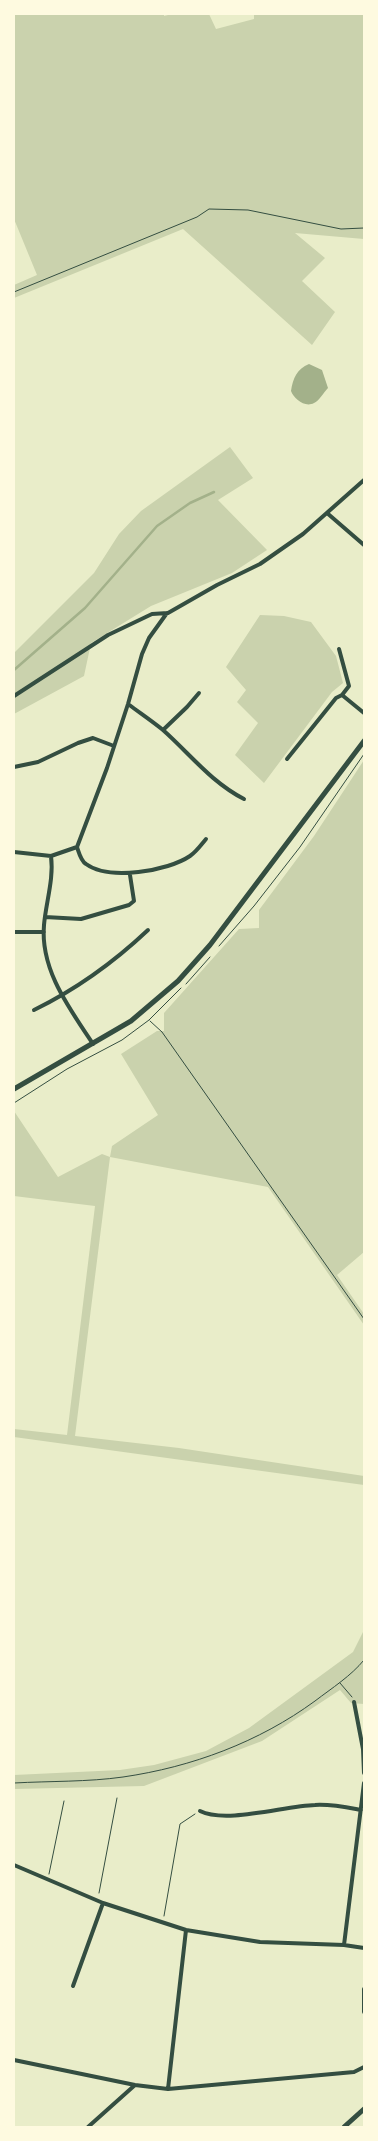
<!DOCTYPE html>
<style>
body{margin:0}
#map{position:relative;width:378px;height:2141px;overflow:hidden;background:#e9edc9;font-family:Karla,sans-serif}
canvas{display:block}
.frame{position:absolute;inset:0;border:15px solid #fefae0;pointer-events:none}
</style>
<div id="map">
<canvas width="378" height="2141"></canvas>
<div class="frame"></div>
</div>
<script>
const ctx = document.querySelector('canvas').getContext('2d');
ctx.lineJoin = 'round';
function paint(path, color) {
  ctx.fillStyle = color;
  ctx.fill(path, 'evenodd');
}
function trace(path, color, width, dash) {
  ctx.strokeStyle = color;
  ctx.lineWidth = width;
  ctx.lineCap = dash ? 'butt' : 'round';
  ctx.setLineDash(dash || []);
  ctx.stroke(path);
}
paint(new Path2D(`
 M 14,14 L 164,14 L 164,16 L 172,14 L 209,14 L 216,29 L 254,19 L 254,14 L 364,14 L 364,239 L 295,233 L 325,258 L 302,281 L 335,312 L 312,345 L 183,229 L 14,298 L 14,285 L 37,275 L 14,219 Z
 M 230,447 L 253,478 L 218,500 L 267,550 L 232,573 L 151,606 L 91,643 L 84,676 L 14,714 L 14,653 L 94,573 L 119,534 L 141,511 Z
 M 260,615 L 284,616 L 311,622 L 336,656 L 343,683 L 332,692 L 264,783 L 235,755 L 258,723 L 237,702 L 246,690 L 226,667 Z
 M 364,760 L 364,1252 L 337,1275 L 364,1314 L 364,1325 L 268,1187 L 110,1157 L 75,1436 L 179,1448 L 364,1476 L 364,1485 L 14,1437 L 14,1429 L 67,1435 L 95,1206 L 14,1196 L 14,1111 L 58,1177 L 102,1154 L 110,1157 L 112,1146 L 158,1115 L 121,1054 L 157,1031 L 164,1031 L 164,1013 L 239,929 L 259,928 L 259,910 L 314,836 Z
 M 364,1630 L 364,1704 L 351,1703 L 340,1690 L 262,1741 L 144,1786 L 14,1789 L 14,1775 L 120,1770 L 154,1765 L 206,1751 L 249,1728 L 353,1652 Z`), '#cad2ad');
paint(new Path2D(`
 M 309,364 L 322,370 L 328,388 C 324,392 319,401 314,403 C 305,408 294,399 291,391 C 293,378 297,369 309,364 Z`), '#a3b18a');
trace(new Path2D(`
 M 14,670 L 85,608 L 157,526 L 190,503 L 214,492`), '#a3b18a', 2.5);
trace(new Path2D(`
 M 14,292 L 197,217 L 209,209 L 248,210 L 341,229 L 364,228
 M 219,946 L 254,906 L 300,847 L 364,754
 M 186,984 L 210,957
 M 150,1021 L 162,1032 L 364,1319
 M 14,1103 L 67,1069 L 122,1040 L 149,1020 L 181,988
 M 340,1683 L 352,1697
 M 14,1783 C 50,1781 88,1782 123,1777 C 192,1767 259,1742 315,1701 C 332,1688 351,1676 364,1660
 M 49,1874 L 64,1801
 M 99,1893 L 117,1798
 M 164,1916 L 180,1824 L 195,1814`), '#344e41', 1);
trace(new Path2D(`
 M 327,513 L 364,545
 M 339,649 L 349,686 L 342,695
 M 14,696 L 108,635 L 152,614 L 168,613 L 217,585 L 260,564 L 303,534 L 364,480
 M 128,704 C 140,713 152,721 163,730 C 190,754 211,782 244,799
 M 163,730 L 187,707 L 199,693
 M 287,759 L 336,698 L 342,695 L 364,713
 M 14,767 L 38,762 L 78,743 L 93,738 L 114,746
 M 77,847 C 79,853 81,861 86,864 C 109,881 168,871 190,856 C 196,852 201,845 206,839
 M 14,852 L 51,856
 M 51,856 L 77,847 L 107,768 L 128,704 L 142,654 L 149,638 L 167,613
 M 51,856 C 54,879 46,902 44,925 C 40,970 70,1009 93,1044
 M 45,917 L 81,919 L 129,905 L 134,901 L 130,875
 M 14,932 L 44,932
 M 34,1010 C 77,989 113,963 148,930
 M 354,1702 L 363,1749 L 364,1773
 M 200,1811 C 226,1824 284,1806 315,1805 C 331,1804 345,1807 361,1810
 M 14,1865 L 103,1903 L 186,1930 L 260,1942 L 344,1945 L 364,1948
 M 344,1945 L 364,1783
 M 73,1986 L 103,1903
 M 364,1989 L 364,2012
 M 14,2060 L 135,2085 L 168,2089 L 354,2072 L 364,2067
 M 168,2089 L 186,1930
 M 88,2127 L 135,2085`), '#344e41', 4);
trace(new Path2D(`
 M 14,1089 L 131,1021 L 178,981 L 210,945 L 364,741
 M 344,2127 L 364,2109`), '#344e41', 5);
</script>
